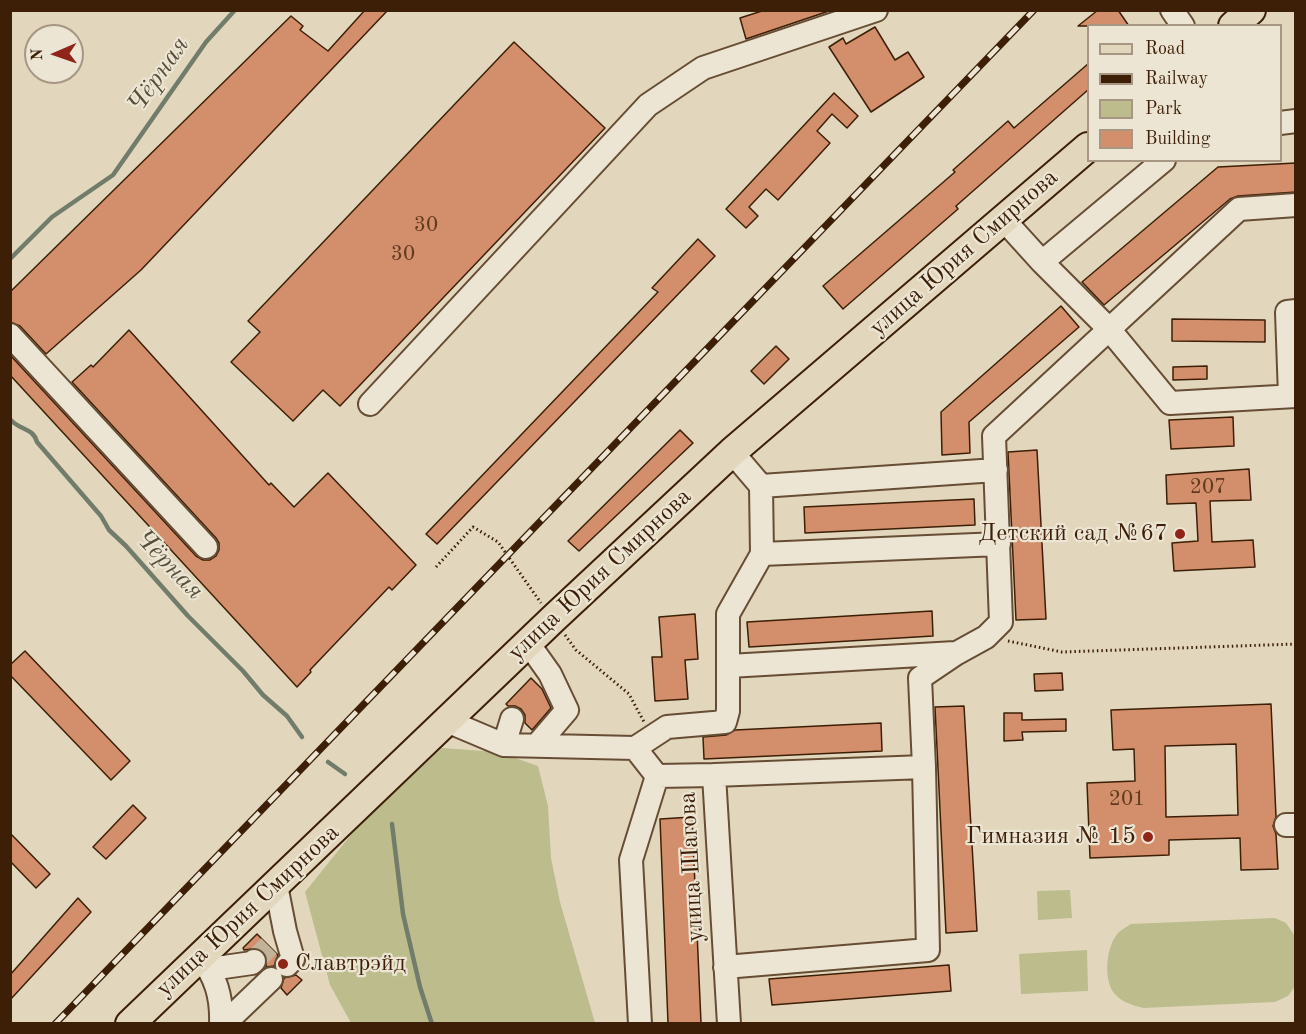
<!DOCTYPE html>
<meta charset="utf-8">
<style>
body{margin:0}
#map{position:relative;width:1306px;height:1034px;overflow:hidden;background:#e2d7bd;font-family:"Old Standard TT",serif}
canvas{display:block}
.frame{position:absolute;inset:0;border:12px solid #3c1f06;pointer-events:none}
.legend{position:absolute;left:1087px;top:24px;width:195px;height:138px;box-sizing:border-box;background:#ece5d4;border:2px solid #a69682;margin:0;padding:8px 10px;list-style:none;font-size:18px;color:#3c1f06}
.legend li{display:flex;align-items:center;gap:12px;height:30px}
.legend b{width:30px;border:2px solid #a69682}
.north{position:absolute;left:24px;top:24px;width:60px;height:60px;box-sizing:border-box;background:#ece5d4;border:2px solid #a69682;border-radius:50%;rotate:268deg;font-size:16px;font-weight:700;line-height:24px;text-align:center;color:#3c1f06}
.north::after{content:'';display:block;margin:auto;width:21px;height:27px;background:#8f2418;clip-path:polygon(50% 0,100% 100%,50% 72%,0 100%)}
</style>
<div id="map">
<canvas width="1306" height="1034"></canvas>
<div class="frame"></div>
<ul class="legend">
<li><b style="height:8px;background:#e2d7bd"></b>Road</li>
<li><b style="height:8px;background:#3c1f06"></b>Railway</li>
<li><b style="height:16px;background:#bcbc8c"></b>Park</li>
<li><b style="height:16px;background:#d38e6b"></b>Building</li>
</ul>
<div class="north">N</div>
</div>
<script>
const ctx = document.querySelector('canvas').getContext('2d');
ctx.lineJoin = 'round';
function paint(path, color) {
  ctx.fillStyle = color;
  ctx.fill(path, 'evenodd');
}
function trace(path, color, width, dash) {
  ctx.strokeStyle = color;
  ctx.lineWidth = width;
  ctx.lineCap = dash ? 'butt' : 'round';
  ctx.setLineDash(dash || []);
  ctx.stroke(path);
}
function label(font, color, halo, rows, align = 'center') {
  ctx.font = font + ' "Old Standard TT",serif';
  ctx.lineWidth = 4.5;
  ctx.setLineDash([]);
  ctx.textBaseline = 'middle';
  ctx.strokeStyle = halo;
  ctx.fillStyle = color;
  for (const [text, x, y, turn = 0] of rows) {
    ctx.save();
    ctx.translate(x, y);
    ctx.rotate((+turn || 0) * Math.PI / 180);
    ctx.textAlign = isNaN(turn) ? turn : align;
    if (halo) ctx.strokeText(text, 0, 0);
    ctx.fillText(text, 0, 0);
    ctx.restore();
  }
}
paint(new Path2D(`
 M 442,748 L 498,752 L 538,766 L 548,806 L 551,858 L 560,902 L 595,1023 L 351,1023 L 330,985 L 305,892 L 358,826 Z
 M 1070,890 L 1072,918 L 1038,920 L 1037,891 Z
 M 1275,918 L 1286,923 L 1295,936 L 1296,985 L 1288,996 L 1275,1002 L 1143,1008 C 1132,1005 1121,1002 1114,993 C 1103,979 1106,945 1119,932 C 1122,929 1127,927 1131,924 Z
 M 1087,950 L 1088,991 L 1021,994 L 1019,954 Z`), '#bcbc8c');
trace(new Path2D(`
 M 10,259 L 52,217 L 113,175 L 206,42 L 235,10
 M 10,419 C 18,430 33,427 37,442 L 101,516 L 109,530 L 126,546 L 188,616 L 243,671 L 263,695 L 287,716 L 302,737
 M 328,762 L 345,774
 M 392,824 L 403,914 L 420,987 L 432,1024`), '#717c6a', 4.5);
const building = new Path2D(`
 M 365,10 L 388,10 L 141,270 L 46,354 L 20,326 L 10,322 L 10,292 L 291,16 L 303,26 L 300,30 L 328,51 Z
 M 765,10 L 832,10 L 746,39 L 740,18 Z
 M 1098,10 L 1118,10 L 1129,26 L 1078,26 Z
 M 875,27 L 895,60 L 908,52 L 924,77 L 871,112 L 829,47 L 843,38 L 846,44 Z
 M 514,42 L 605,128 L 340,406 L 323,390 L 293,421 L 231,362 L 260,332 L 248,321 Z
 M 1089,63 L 1089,89 L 956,206 L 958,209 L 843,309 L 823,286 L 955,172 L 953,170 L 1008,121 L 1014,128 Z
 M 834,93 L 858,116 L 847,128 L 832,114 L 817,131 L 830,143 L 778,200 L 766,189 L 749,207 L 758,216 L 746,228 L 726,209 Z
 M 1296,163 L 1296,192 L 1238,196 L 1230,199 L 1104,305 L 1082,282 L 1218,167 Z
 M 698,239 L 715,256 L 437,544 L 426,534 L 658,292 L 652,288 Z
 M 1061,306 L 1079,327 L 969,422 L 970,453 L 942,455 L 941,412 Z
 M 1172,319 L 1265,320 L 1265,342 L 1172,341 Z
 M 129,330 L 269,485 L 271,483 L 294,507 L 328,473 L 416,565 L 392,590 L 389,587 L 310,670 L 311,672 L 297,687 L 10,375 L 10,355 L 196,556 L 203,560 L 210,560 L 216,556 L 219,550 L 219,543 L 216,538 L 72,382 L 91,365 L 93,367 Z
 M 776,346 L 789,359 L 764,384 L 751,371 Z
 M 1207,366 L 1207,379 L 1173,380 L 1173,367 Z
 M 1233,417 L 1234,446 L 1171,449 L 1169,420 Z
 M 680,430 L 693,443 L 579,551 L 568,541 Z
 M 1037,450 L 1046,619 L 1016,620 L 1008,452 Z
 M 1249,469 L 1251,500 L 1210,501 L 1212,542 L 1253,540 L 1255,567 L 1174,571 L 1172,543 L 1198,541 L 1196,503 L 1167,504 L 1166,475 Z
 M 974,499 L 975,525 L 805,533 L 804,507 Z
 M 932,611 L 933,636 L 749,647 L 747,622 Z
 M 695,614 L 698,659 L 685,660 L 688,699 L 655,701 L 652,657 L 662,657 L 659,617 Z
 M 25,651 L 130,761 L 111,780 L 10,675 L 10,665 Z
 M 1062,673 L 1063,690 L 1035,691 L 1034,674 Z
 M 531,678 L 542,689 L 551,708 L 532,730 L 525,723 L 525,715 L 521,709 L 515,706 L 508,706 L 506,704 Z
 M 1271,704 L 1276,817 L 1273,826 L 1276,834 L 1278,869 L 1241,870 L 1240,838 L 1169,840 L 1169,855 L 1090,858 L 1087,783 L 1135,781 L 1134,749 L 1113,750 L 1111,710 ZM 1236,744 L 1238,815 L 1166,817 L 1165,746 Z
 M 964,706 L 977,931 L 946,933 L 935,707 Z
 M 1004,713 L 1022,713 L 1022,720 L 1066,719 L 1066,731 L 1022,732 L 1023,740 L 1004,741 Z
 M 881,723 L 882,751 L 704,759 L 703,737 L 726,735 L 735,730 Z
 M 133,805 L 146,818 L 106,859 L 93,847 Z
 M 692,817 L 701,1023 L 668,1023 L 660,819 Z
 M 10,833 L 50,874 L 36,888 L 10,861 Z
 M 78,898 L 91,912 L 10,1000 L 10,975 Z
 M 257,934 L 278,955 L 274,966 L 266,967 L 267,957 L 263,951 L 258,948 L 244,950 L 243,948 Z
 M 949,965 L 951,991 L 772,1005 L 769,979 Z
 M 296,975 L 302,980 L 287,995 L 281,988 L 284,978 Z`);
paint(building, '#d38e6b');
trace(building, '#3c1f06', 1.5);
trace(new Path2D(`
 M 254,961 L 269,946`), '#c1b298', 22, [22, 11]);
const minor = new Path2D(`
 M 1172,10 L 1183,26
 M 1280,123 L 1296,121
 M 1003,219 L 1042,262 L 1109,329 L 1170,403 L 1296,396
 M 1042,262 L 1164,160
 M 10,335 L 206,547
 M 1290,396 L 1287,312 L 1296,311
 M 370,404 L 648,105 L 703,68 L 876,10
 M 761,486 L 996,470
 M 762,554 L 999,544
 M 528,643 L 550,674 L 567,710 L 537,745
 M 729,666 L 955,653
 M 447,721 L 504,745 L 635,748 L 657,776 L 714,775 L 924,767 L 928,950 L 725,967
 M 504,745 L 512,719
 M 635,748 L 667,727 L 725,722 L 728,711 L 728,614 L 762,554 L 761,486 L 732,452
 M 924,767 L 920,678 L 957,653 L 986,637 L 1001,622 L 994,436 L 1239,209 L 1296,205
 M 714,775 L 729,1024
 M 1286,825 L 1296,825
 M 276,885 L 285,931 L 293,959 L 287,965
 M 199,956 C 216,976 222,997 221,1024
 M 210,969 L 252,963 L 254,961
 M 224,1024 L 271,979
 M 640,1024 L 631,860 L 657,776`);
const major = new Path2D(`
 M 1233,26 L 1251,10
 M 130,1024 L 553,619 L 732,452 L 1088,147`);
trace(minor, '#664d34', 26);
trace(major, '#3c1f06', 32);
trace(new Path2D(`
 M 436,567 L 473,527 L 498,542 L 541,603
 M 565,635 L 576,650 L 629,694 L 644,722
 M 1008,641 L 1062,652 L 1296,644`), '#3c1f06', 3, [1.5, 3]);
trace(minor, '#ece5d4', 22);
trace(major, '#e2d7bd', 28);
const rail = new Path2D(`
 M 55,1024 L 1034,10`);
trace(rail, '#3c1f06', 7);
trace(rail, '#ece5d4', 4.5, [14]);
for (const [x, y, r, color] of [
 [1180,534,6,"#8f2418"],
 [1148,837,6,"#8f2418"],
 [283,964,6,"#8f2418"]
]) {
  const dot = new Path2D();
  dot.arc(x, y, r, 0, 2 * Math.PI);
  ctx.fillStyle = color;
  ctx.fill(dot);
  trace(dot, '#ece5d4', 2);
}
label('21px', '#623b1f', null, [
 ["30",426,225],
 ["30",403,254],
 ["207",1208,487],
 ["201",1127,799]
]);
label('24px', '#3c1f06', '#ece5d4', [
 ["улица Юрия Смирнова",964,253,-41],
 ["улица Юрия Смирнова",600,575,-43],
 ["улица Шагова",692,867,-93],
 ["улица Юрия Смирнова",248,911,-43]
]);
label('24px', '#3c1f06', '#ece5d4', [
 ["Детский сад №67",1168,534],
 ["Гимназия № 15",1136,837],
 ["Славтрэйд",295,964,"left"]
], 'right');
label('italic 26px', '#574e38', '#ece5d4', [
 ["Чёрная",159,75,-55],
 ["Чёрная",169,565,46]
]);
</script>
